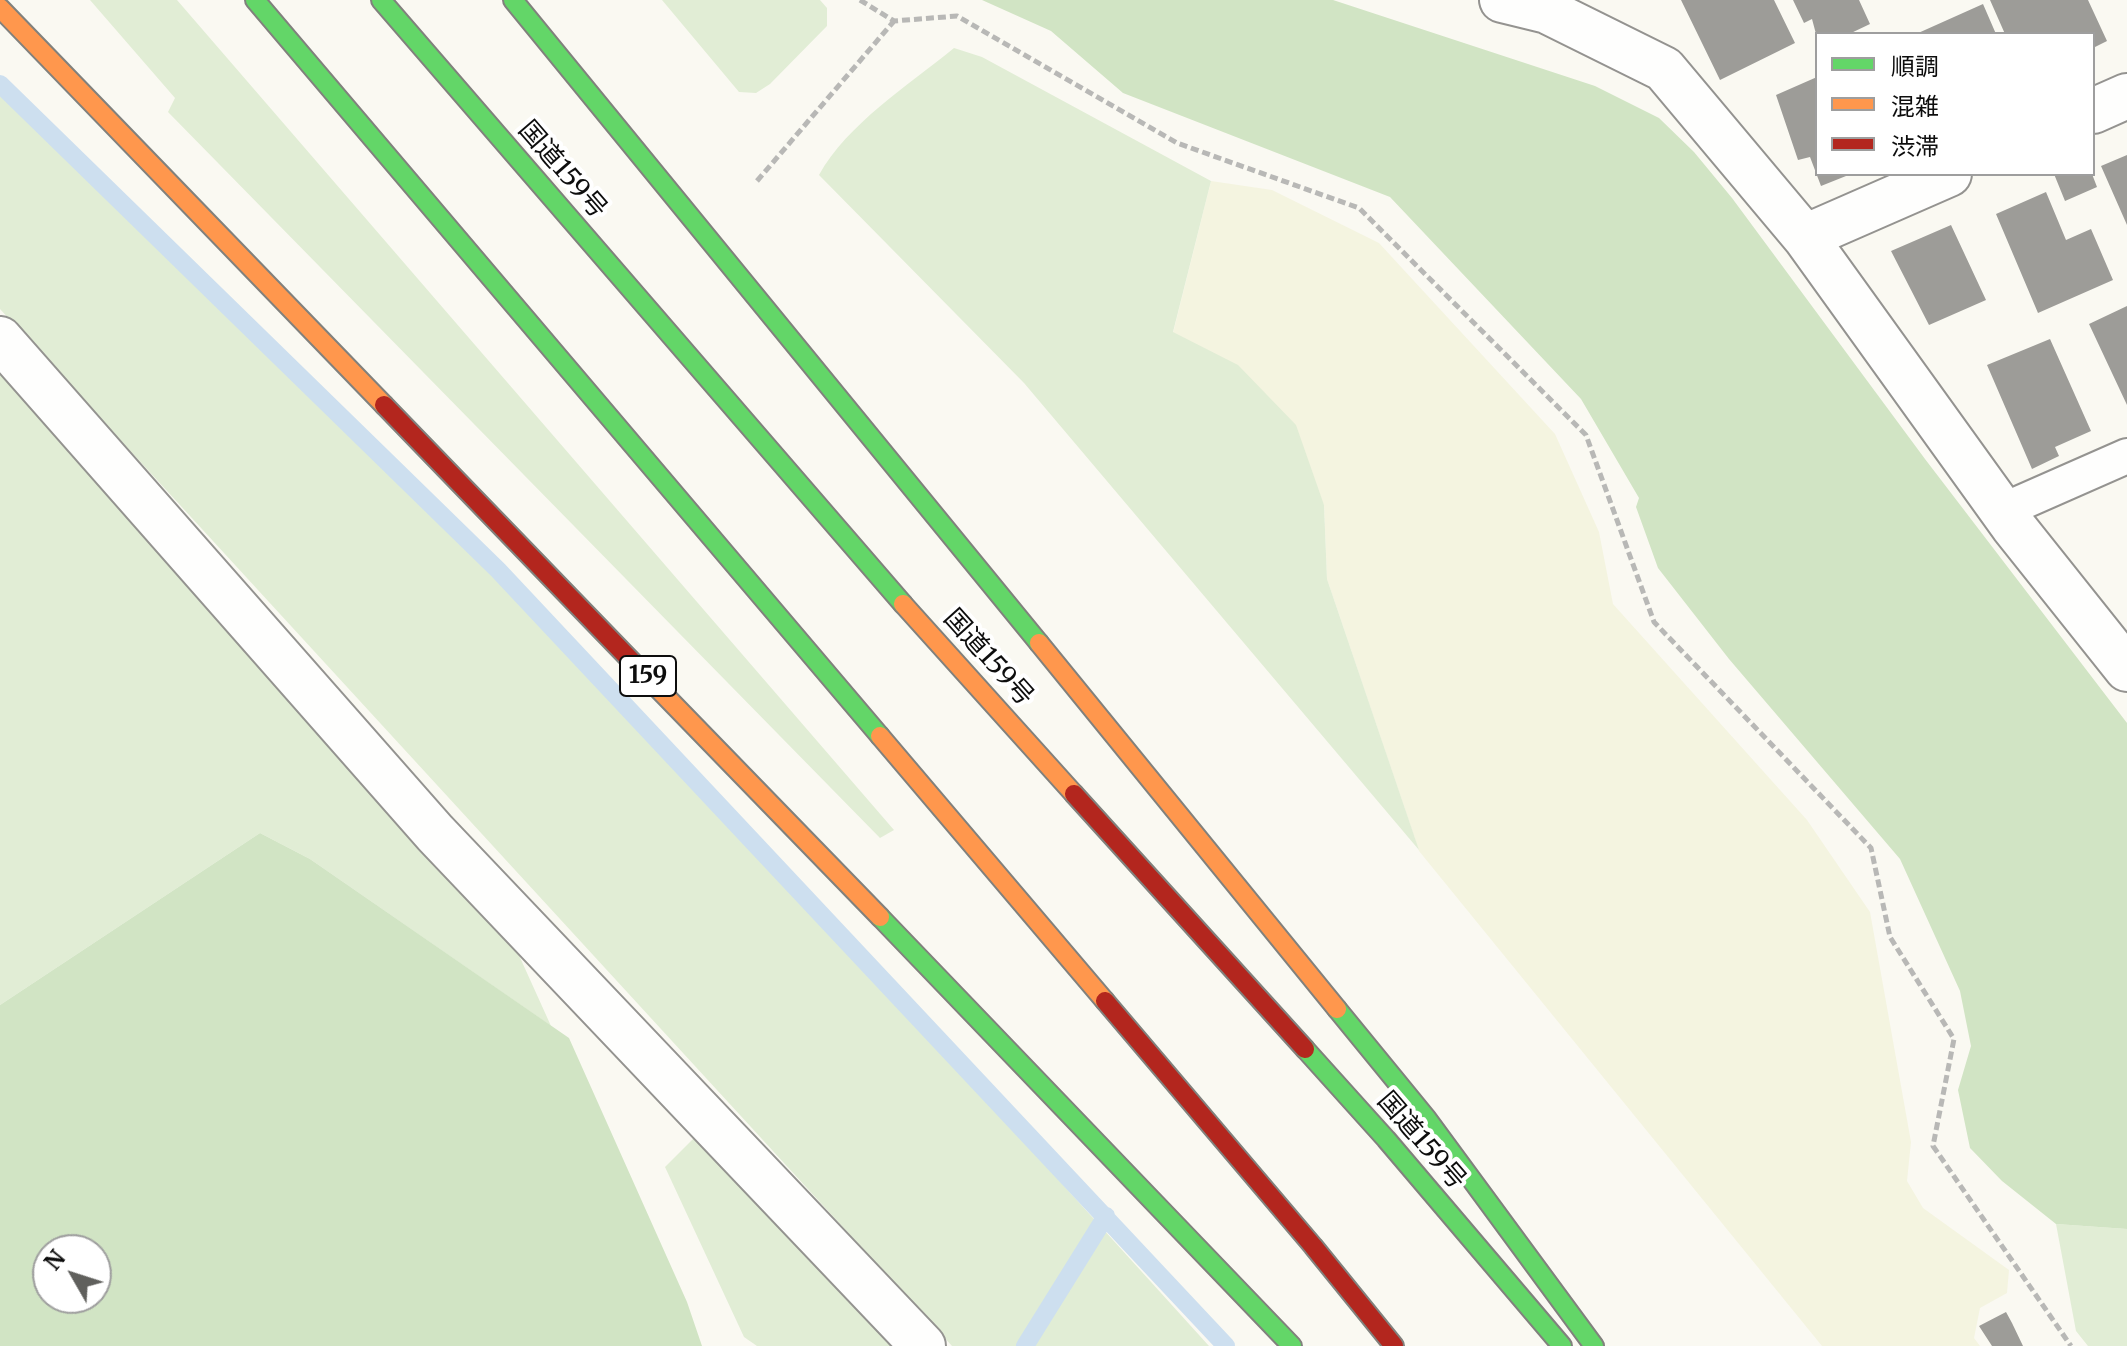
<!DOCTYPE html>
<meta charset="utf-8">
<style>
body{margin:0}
#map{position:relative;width:2127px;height:1346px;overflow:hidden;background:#faf9f2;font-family:Merriweather,"Noto Sans JP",serif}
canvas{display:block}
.legend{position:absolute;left:1815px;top:32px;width:280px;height:144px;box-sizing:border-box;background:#fff;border:2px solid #9e9e9e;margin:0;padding:10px 14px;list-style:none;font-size:24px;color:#0d0d0d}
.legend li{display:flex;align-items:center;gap:16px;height:40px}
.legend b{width:40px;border:2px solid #9e9e9e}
.north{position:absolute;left:32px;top:1234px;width:80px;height:80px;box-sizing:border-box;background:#fff;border:2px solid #9e9e9e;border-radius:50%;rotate:309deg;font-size:22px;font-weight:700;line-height:32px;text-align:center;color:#0d0d0d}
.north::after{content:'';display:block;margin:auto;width:28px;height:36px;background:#60605d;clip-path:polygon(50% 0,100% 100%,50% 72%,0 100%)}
</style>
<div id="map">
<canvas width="2127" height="1346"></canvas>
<ul class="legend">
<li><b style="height:10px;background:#63d668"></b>順調</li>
<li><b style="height:10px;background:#ff974d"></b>混雑</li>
<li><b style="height:10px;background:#b3261e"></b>渋滞</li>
</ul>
<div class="north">N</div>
</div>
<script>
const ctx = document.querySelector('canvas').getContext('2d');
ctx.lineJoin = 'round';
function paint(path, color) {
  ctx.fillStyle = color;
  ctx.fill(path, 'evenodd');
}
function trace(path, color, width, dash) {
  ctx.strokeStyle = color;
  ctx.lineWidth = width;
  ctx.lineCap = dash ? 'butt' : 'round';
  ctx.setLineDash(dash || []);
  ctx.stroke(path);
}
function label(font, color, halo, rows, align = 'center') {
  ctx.font = font + ' Merriweather,"Noto Sans JP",serif';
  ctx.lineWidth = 8;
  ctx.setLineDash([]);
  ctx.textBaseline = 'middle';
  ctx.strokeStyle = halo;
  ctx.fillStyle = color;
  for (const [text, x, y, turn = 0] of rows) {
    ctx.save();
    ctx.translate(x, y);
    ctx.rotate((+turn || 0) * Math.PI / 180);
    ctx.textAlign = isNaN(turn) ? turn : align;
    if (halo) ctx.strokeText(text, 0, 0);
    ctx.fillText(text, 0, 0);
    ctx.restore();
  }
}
paint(new Path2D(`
 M 1211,181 L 1272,190 L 1379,243 L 1555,434 L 1599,532 L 1613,604 L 1807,820 L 1870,912 L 1911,1142 L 1907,1181 L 1923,1208 L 2009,1270 L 2007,1293 L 1980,1308 L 1974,1338 L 1980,1346 L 1822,1346 L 1419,851 L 1327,579 L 1324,505 L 1173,333 Z`), '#f4f4e0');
paint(new Path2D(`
 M 90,0 L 177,0 L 894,830 L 880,838 L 168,112 L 175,98 Z
 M 662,0 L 820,0 L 827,8 L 827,26 L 770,84 L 756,93 L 739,92 Z
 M 954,48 L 982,57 L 1211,181 L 1173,332 L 1238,365 L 1296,425 L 1324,505 L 1327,579 L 1419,850 L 1024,383 L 819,175 C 847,124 909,85 954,48 Z
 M 0,91 L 346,418 L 1026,1144 L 1209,1346 L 952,1346 L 0,309 Z
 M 0,369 L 513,942 L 551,1026 L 310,859 L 260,833 L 0,1005 Z
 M 695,1137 L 867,1321 L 891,1346 L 757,1346 L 744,1337 L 665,1167 Z
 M 2056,1224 L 2127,1229 L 2127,1346 L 2088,1346 L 2076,1331 Z`), '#e1edd5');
paint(new Path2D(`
 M 982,0 L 1333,0 L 1595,86 L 1659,118 L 1694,152 L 1732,198 L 1925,459 L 2127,723 L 2127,1229 L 2056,1224 L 2002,1181 L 1970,1148 L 1958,1090 L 1971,1046 L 1960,991 L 1900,859 L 1729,659 L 1658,568 L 1636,507 L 1639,498 L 1581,399 L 1390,197 L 1123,93 L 1051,31 Z
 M 260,833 L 310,859 L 569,1038 L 687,1302 L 702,1346 L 0,1346 L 0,1005 ZM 48,1250 L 96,1250 L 96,1298 L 48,1298 Z`), '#d1e4c4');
trace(new Path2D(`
 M 0,84 L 498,570 L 1226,1346
 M 1025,1346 L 1106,1216`), '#cddfef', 18);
paint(new Path2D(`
 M 1681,0 L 1774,0 L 1795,43 L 1720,80 Z
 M 1793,0 L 1859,0 L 1870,24 L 1849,34 L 1816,34 L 1812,19 L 1804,23 Z
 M 1990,0 L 2088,0 L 2107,41 L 2093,48 L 2093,34 L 2005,34 Z
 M 1983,4 L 1996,34 L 1916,34 Z
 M 1817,77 L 1817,174 L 1851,174 L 1821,186 L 1810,157 L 1798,160 L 1776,95 Z
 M 2127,155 L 2127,225 L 2101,166 Z
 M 2054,174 L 2092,174 L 2097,187 L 2065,201 Z
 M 2046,192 L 2066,240 L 2091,229 L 2113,280 L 2038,313 L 1996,214 Z
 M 1951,225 L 1986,300 L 1929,325 L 1891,251 Z
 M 2127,306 L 2127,405 L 2089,324 Z
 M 2050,339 L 2091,431 L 2055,447 L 2059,456 L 2032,469 L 1987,365 Z
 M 2006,1312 L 2012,1323 L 2023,1346 L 1992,1346 L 1979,1326 Z`), '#9d9c98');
const lane = new Path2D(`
 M 2002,511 L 2127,456`);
const street = new Path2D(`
 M 1502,0 L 1547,11 L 1664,69 L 1805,237 L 2013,526 L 2127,669
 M 2093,111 L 2127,96
 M 1805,237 L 1949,174
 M 0,339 L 435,833 L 923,1346`);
const fast = new Path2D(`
 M 255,0 L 880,736
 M 381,0 L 903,604
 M 513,0 L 1039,643
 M 880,917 L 1292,1346
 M 1337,1009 L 1427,1119 L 1594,1346
 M 1305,1049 L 1386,1139 L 1562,1346`);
const slow = new Path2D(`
 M 0,8 L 384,405
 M 903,604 L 1074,794
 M 1039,643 L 1337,1009
 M 643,673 L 880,917
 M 880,736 L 1105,1001`);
const jam = new Path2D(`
 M 384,405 L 643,673
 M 1074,794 L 1305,1049
 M 1105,1001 L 1313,1246 L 1394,1346`);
trace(lane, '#949390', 38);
trace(street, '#949390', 48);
trace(fast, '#81817d', 22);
trace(slow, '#81817d', 22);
trace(jam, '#81817d', 22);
trace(new Path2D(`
 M 860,0 L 894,21 L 957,16 L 1177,143 L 1359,208 L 1586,435 L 1654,622 L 1871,848 L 1890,937 L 1954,1039 L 1933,1146 L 2071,1346
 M 757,181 L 894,21`), '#b8b8b6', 5, [8, 4]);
trace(lane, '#fefefd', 34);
trace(street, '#fefefd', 44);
trace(fast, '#63d668', 18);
trace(slow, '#ff974d', 18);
trace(jam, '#b3261e', 18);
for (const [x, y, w] of [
 [648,676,56]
]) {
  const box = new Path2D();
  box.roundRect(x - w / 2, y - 20, w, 40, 6);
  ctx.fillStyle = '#fff';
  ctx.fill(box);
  trace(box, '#0d0d0d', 2);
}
label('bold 24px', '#0d0d0d', null, [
 ["159",648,676]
]);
label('26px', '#0d0d0d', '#fff', [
 ["国道159号",562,170,49],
 ["国道159号",988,658,48],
 ["国道159号",1421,1141,49]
]);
</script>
